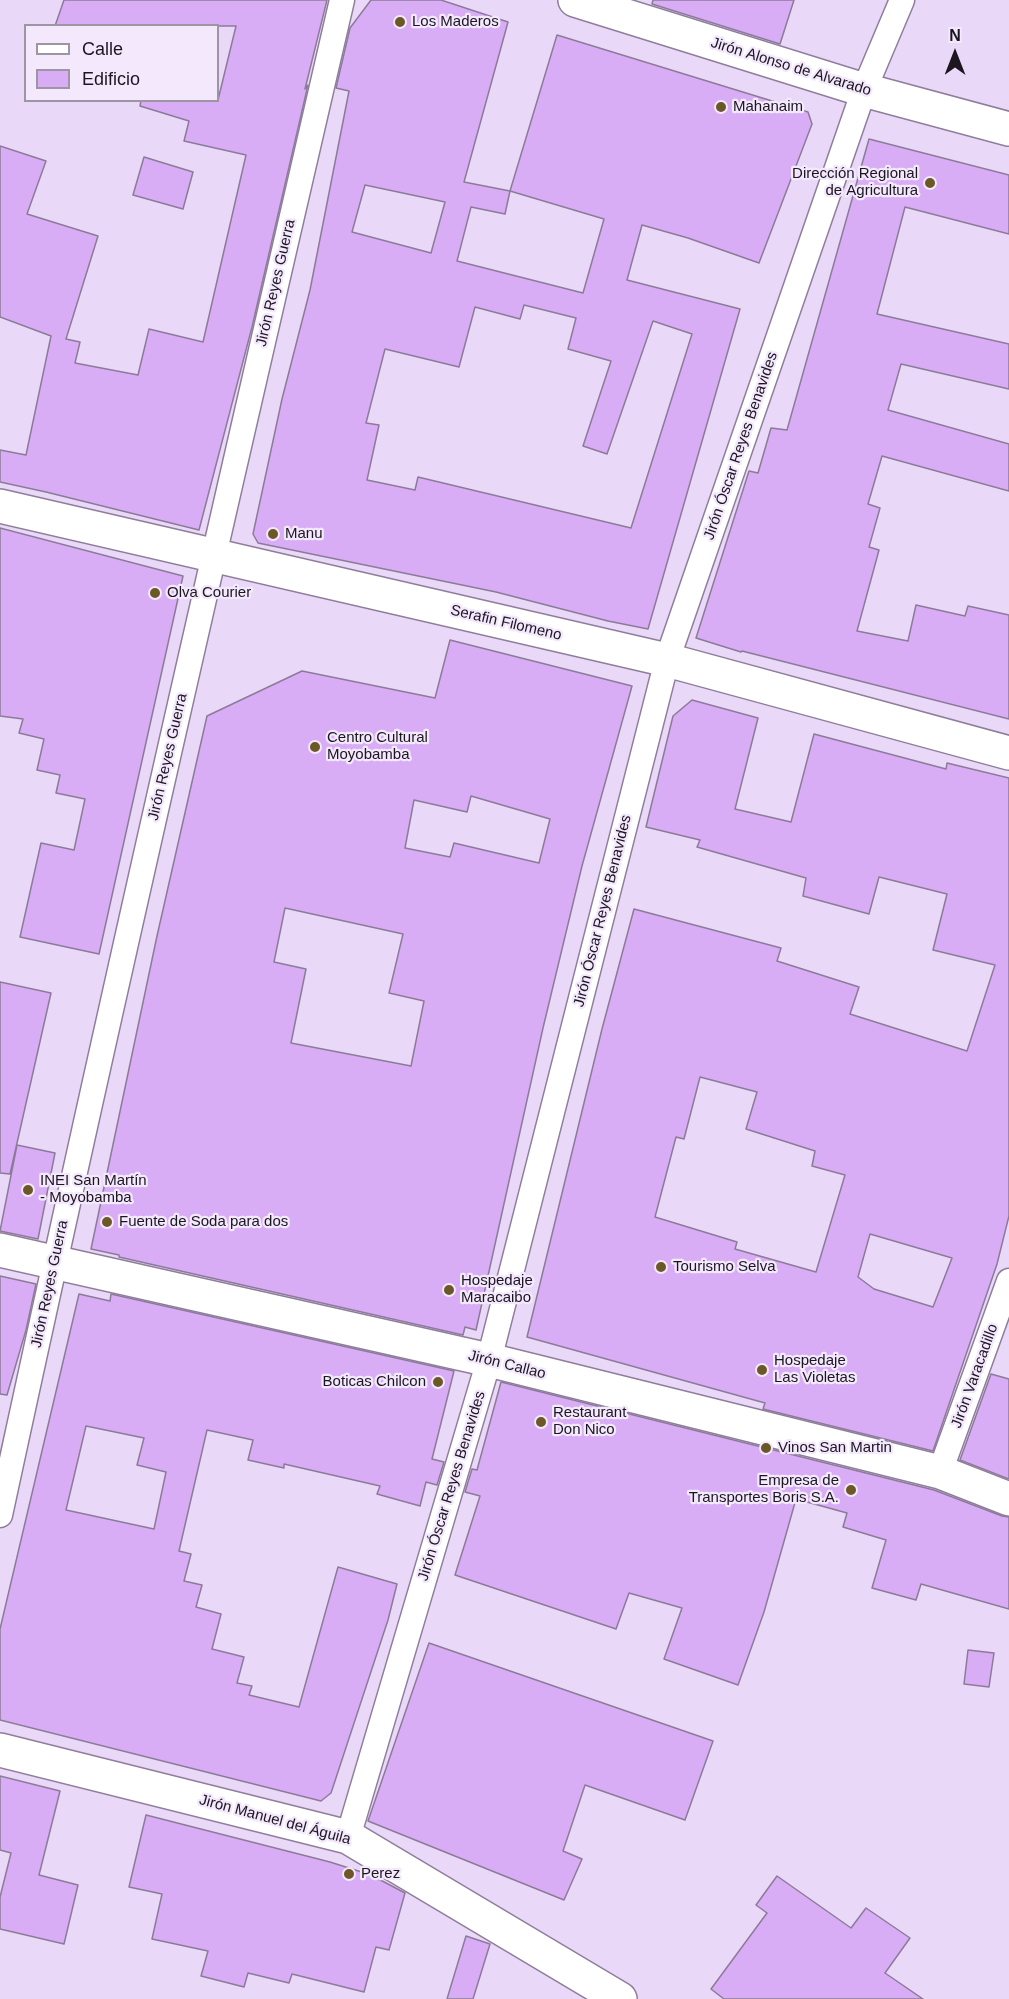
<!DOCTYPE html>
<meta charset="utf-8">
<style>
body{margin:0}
#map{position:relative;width:1009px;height:1999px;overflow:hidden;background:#ead8f8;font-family:Arial,sans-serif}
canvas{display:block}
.legend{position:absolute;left:24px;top:24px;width:195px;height:78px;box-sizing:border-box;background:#f3e8fc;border:2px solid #9d94a4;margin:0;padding:8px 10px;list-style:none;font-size:18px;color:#1c1621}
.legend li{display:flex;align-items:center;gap:12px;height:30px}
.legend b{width:30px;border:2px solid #9d94a4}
.north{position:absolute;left:925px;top:24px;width:60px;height:60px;-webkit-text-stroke:4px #f3e8fc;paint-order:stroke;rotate:0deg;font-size:16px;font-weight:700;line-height:24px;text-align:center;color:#1c1621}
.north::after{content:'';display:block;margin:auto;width:21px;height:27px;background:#1c1621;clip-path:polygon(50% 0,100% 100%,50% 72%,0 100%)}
</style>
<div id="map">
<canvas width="1009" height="1999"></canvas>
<ul class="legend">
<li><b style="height:8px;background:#fff"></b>Calle</li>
<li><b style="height:16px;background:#d8adf6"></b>Edificio</li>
</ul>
<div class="north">N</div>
</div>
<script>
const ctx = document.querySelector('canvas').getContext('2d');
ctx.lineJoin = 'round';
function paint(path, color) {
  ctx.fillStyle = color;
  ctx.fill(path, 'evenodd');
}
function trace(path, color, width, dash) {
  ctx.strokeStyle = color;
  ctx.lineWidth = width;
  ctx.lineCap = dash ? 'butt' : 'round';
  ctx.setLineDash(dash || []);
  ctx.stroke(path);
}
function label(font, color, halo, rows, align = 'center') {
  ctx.font = font + ' Arial,sans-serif';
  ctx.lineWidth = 4.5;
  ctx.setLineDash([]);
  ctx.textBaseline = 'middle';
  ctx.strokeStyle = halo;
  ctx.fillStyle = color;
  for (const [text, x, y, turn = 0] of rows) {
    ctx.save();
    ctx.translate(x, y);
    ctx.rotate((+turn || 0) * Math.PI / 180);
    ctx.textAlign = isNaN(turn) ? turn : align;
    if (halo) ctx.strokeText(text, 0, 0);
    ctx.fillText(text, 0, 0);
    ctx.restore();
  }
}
const building = new Path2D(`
 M 64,0 L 327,0 L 305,89 L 308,85 L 252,327 L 199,530 L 46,492 L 0,482 L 0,450 L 26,455 L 51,336 L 0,317 L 0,146 L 46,161 L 27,214 L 98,236 L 66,339 L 80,342 L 75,363 L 138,375 L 149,329 L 203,342 L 246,155 L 184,141 L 189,121 L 140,106 L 141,100 L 218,100 L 236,26 L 55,26 Z
 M 371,0 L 441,0 L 508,22 L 464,182 L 510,191 L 557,35 L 808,112 L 812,124 L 759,263 L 688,238 L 642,225 L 627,280 L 740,309 L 648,629 L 608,621 L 496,592 L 258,543 L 253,534 L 282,399 L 310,290 L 349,91 L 336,88 L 350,28 ZM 365,185 L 445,202 L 431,253 L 352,232 ZM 510,191 L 604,219 L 583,293 L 457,261 L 471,207 L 505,214 ZM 524,305 L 576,318 L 568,349 L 611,361 L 583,446 L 607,454 L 653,321 L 692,334 L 631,528 L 418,477 L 415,490 L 367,480 L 379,425 L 366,423 L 385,349 L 459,367 L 475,307 L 520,319 Z
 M 653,0 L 794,0 L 780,44 L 652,4 Z
 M 869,139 L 1009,175 L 1009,234 L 905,207 L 877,314 L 1009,344 L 1009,389 L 901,364 L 888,410 L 1009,444 L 1009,491 L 882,456 L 868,504 L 880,508 L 869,547 L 879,550 L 857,631 L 908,641 L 916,605 L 965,616 L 968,606 L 1009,615 L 1009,719 L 742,651 L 741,652 L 696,638 L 749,471 L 758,473 L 771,428 L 787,430 Z
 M 144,157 L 193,172 L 183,209 L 133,195 Z
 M 0,528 L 183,576 L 99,954 L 20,937 L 41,843 L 74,850 L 85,799 L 56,793 L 60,775 L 37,770 L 44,739 L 19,733 L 23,719 L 0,716 Z
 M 450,640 L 632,686 L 582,866 L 543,1028 L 476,1330 L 465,1327 L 463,1335 L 119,1257 L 119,1255 L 91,1249 L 157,936 L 207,716 L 302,671 L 435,698 ZM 471,796 L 550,819 L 539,863 L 454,843 L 450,857 L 405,848 L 414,800 L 467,812 ZM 285,908 L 403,934 L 389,993 L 424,1001 L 411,1066 L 291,1043 L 306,969 L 274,962 Z
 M 692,700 L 758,718 L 735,809 L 791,822 L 814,734 L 946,769 L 947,763 L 1009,778 L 1009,1216 L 997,1264 L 933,1451 L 763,1409 L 765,1403 L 527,1337 L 602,1029 L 634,909 L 781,948 L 777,961 L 859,987 L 850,1014 L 967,1051 L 995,965 L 933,950 L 947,894 L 879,877 L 869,914 L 803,896 L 806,878 L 697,847 L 700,840 L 646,827 L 673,716 ZM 700,1077 L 757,1092 L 746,1129 L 815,1151 L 812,1166 L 845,1175 L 816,1272 L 735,1249 L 737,1242 L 655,1217 L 676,1137 L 684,1139 ZM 870,1234 L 952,1258 L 933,1307 L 874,1289 L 858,1277 Z
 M 0,982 L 51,993 L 10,1174 L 0,1173 Z
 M 17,1145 L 55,1153 L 38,1239 L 0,1231 Z
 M 0,1276 L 36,1284 L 26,1330 L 7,1395 L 0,1394 Z
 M 79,1294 L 110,1301 L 111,1294 L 454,1371 L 432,1459 L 444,1462 L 437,1485 L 426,1482 L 420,1506 L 377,1494 L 380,1486 L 284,1464 L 284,1468 L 248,1460 L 253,1440 L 207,1430 L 179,1551 L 191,1554 L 184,1581 L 202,1585 L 196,1607 L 221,1614 L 212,1649 L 244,1657 L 237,1683 L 252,1686 L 249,1695 L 299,1707 L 338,1567 L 397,1584 L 388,1620 L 331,1793 L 321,1801 L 0,1720 L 0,1629 ZM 86,1426 L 144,1438 L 137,1465 L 166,1472 L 154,1529 L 66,1510 Z
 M 991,1374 L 1009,1379 L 1009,1479 L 960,1460 Z
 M 501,1382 L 934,1490 L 1002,1516 L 1009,1517 L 1009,1609 L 921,1584 L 916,1600 L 872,1588 L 886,1540 L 843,1527 L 847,1513 L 796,1499 L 764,1612 L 738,1685 L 664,1659 L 682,1608 L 629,1593 L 616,1629 L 455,1575 L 480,1496 L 465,1492 L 472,1469 L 477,1470 Z
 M 429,1643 L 713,1741 L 685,1820 L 585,1785 L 563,1851 L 582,1859 L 564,1900 L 368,1821 Z
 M 968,1650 L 994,1653 L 989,1687 L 964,1684 Z
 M 0,1776 L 60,1791 L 39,1875 L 78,1885 L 64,1944 L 0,1929 L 0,1897 L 11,1853 L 0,1850 Z
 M 146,1815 L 330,1862 L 371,1875 L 405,1893 L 389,1950 L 376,1947 L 364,1992 L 292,1974 L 289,1983 L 248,1973 L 244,1987 L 201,1976 L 208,1951 L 152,1939 L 162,1894 L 129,1887 Z
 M 777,1876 L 851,1928 L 866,1908 L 910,1938 L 885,1973 L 923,1999 L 724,1999 L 711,1989 L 767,1913 L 756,1905 Z
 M 466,1936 L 490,1944 L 473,1999 L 447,1999 Z`);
paint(building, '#d8adf6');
trace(building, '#8c7b98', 1.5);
const street = new Path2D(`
 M 940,1472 L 1009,1281
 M 0,1515 C 109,1009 225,505 342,0
 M 348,1837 L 489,1360 L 667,660 L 864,90 L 902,0`);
const secondary = new Path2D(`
 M 575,0 L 864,90 L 1009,129
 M 0,506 L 667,660 L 1009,753
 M 0,1250 L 489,1360 L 940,1472 L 1009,1499
 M 0,1750 L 348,1837 L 620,1999`);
trace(street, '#8f7e9b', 27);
trace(secondary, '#8f7e9b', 36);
trace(street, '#fff', 24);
trace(secondary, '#fff', 33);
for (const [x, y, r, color] of [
 [400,22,6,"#6c5726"],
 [721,107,6,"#6c5726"],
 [930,183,6,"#6c5726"],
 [273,534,6,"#6c5726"],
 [155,593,6,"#6c5726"],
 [315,747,6,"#6c5726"],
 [28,1190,6,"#6c5726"],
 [107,1222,6,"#6c5726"],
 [661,1267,6,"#6c5726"],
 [449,1290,6,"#6c5726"],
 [762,1370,6,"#6c5726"],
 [438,1382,6,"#6c5726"],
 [541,1422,6,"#6c5726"],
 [766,1448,6,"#6c5726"],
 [851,1490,6,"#6c5726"],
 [349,1874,6,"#6c5726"]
]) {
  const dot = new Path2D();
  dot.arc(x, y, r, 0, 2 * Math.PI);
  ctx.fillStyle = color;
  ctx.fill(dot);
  trace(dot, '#f3e8fc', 2);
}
label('15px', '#1c1621', '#f3e8fc', [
 ["Los Maderos",412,22],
 ["Mahanaim",733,107],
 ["Dirección Regional",918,174,"right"],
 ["de Agricultura",918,191,"right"],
 ["Manu",285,534],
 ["Olva Courier",167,593],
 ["Centro Cultural",327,738],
 ["Moyobamba",327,755],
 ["INEI San Martín",40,1181],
 ["- Moyobamba",40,1198],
 ["Fuente de Soda para dos",119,1222],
 ["Tourismo Selva",673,1267],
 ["Hospedaje",461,1281],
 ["Maracaibo",461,1298],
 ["Hospedaje",774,1361],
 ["Las Violetas",774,1378],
 ["Boticas Chilcon",426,1382,"right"],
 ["Restaurant",553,1413],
 ["Don Nico",553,1430],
 ["Vinos San Martin",778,1448],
 ["Empresa de",839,1481,"right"],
 ["Transportes Boris S.A.",839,1498,"right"],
 ["Perez",361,1874]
], 'left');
label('15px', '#1c1621', '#f3e8fc', [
 ["Jirón Alonso de Alvarado",791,67,17],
 ["Jirón Reyes Guerra",276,283,-77],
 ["Jirón Óscar Reyes Benavides",741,446,-71],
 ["Serafin Filomeno",506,623,13],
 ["Jirón Reyes Guerra",168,757,-77],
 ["Jirón Óscar Reyes Benavides",603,911,-76],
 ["Jirón Reyes Guerra",50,1284,-78],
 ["Jirón Callao",507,1365,14],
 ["Jirón Varacadillo",975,1376,-70],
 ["Jirón Óscar Reyes Benavides",452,1486,-73],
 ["Jirón Manuel del Águila",275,1820,15]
]);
</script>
